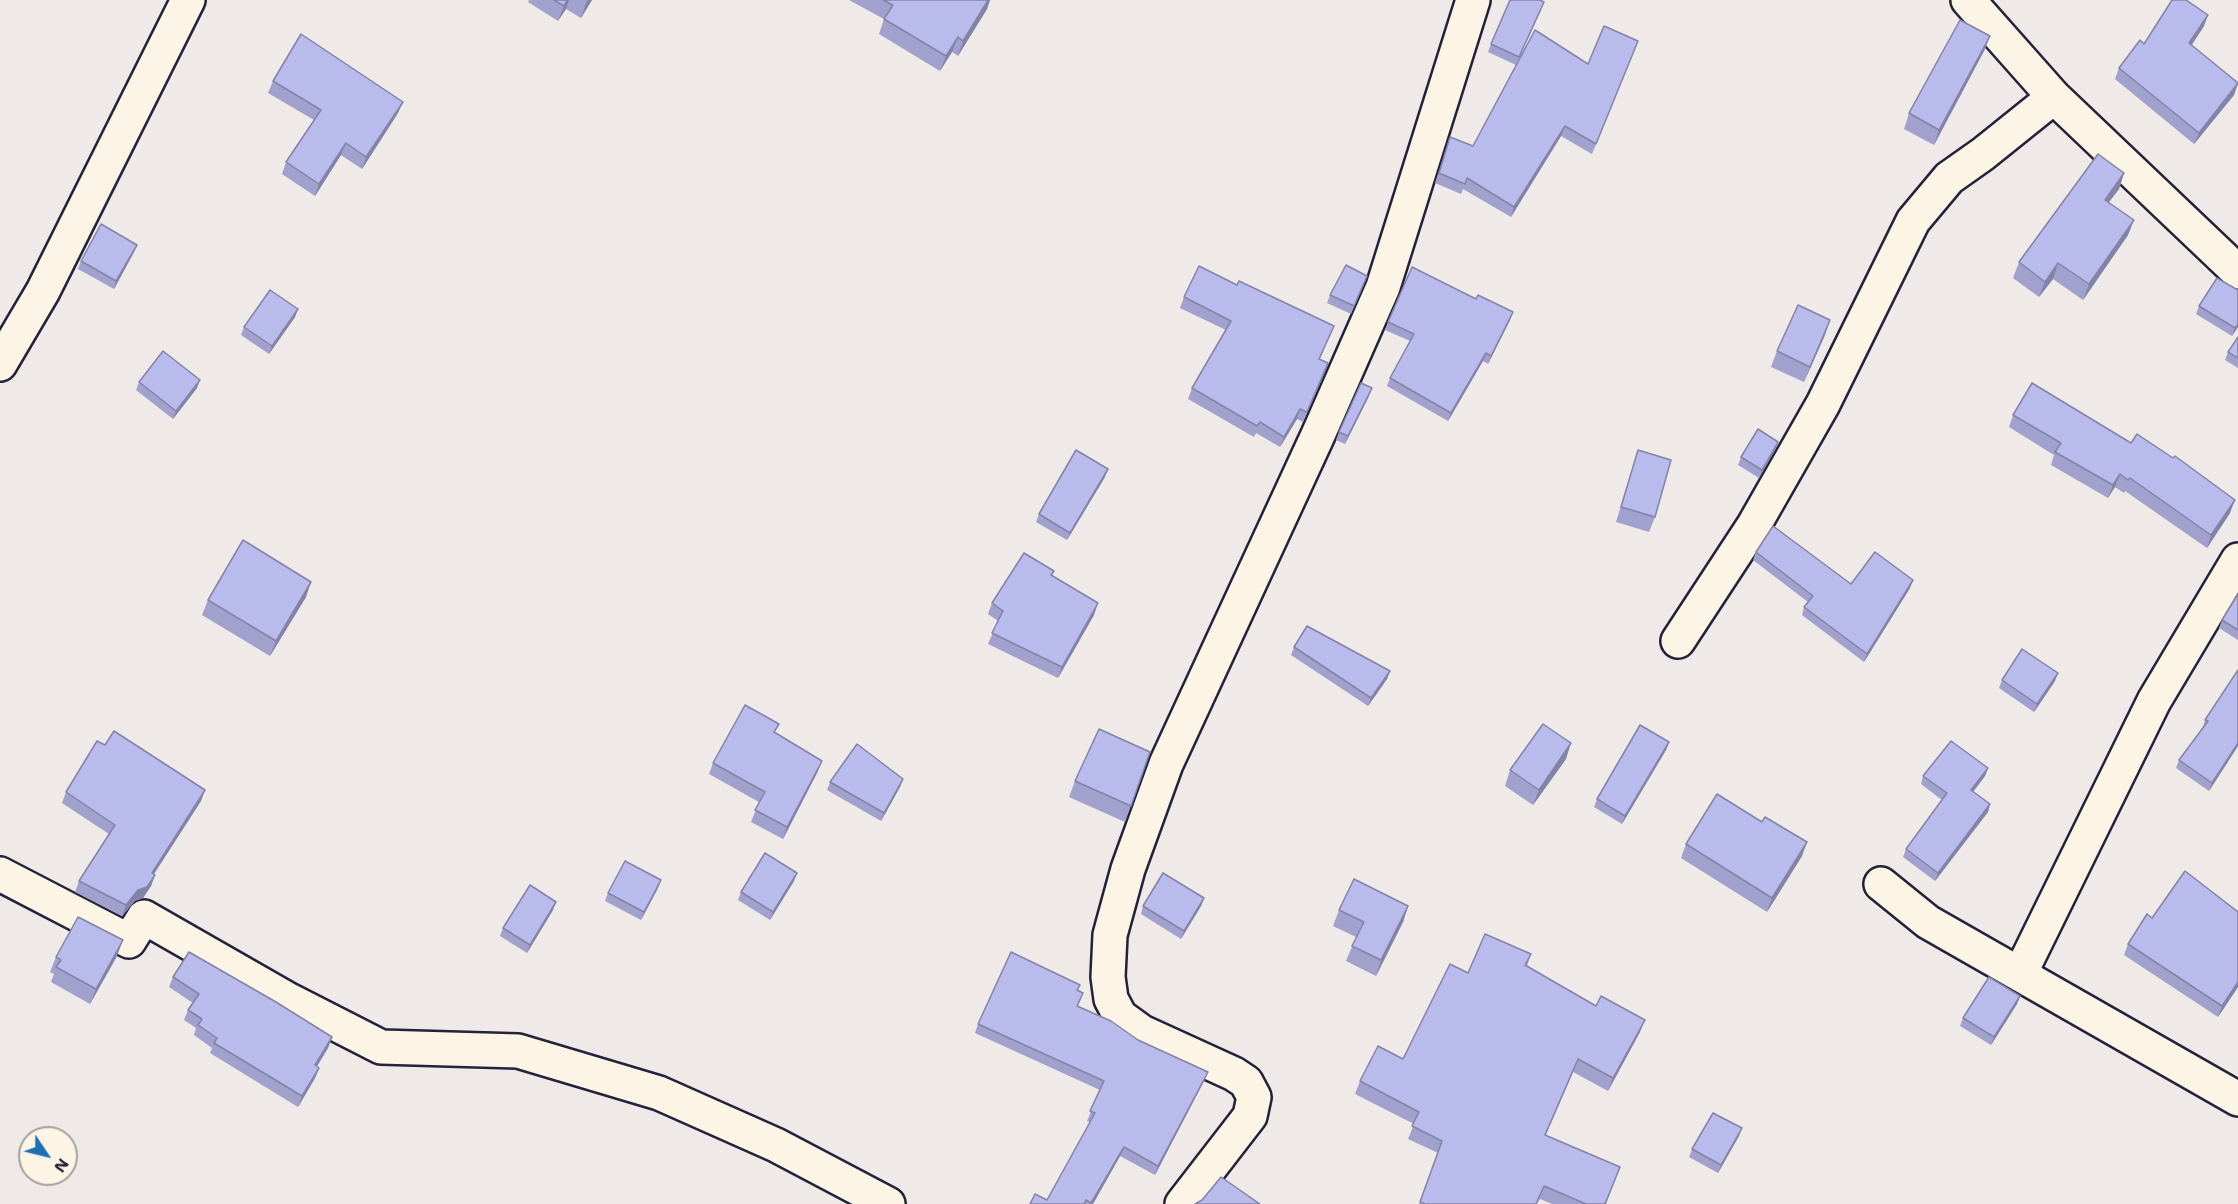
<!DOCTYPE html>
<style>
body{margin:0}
#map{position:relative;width:2238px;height:1204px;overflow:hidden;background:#efe9e7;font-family:"Shantell Sans",sans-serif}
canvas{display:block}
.north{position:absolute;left:18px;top:1126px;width:60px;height:60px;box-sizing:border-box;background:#fcf5e5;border:2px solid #a5a1a1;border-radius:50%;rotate:125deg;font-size:16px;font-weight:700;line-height:24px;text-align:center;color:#22223b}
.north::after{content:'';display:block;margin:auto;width:21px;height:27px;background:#1f6fb2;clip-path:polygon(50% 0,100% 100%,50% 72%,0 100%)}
</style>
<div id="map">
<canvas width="2238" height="1204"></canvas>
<div class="north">N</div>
</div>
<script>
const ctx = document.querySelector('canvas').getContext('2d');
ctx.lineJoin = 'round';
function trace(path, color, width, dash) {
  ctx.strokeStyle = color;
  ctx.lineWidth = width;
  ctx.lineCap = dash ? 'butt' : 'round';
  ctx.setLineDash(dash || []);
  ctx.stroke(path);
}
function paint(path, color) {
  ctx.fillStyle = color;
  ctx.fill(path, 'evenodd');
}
const street = new Path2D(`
 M 1968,0 L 2054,97 L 2238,272
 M 0,364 L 43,291 L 188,0
 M 1678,641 L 1754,525 L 1823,404 L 1913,221 L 1949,178 L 1983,154 L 2054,97
 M 0,874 L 129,941 L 144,917 L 289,1000 L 381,1047 L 518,1051 L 659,1093 L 776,1145 L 888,1204
 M 1881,884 L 1928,922 L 2238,1099
 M 2020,974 L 2154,701 L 2238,560
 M 1182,1204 L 1250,1116 L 1254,1097 L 1246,1082 L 1234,1074 L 1142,1032 L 1120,1016 L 1111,999 L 1108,977 L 1110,935 L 1128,869 L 1166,764 L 1318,435 L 1383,287 L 1473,0`);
trace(street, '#22223b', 38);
trace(street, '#fcf5e5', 33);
paint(new Path2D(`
 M 529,0 L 592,0 L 581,18 L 566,9 L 558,21 L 528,2 Z
 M 849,0 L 990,0 L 987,9 L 958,56 L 952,52 L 940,71 L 879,34 L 884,19 Z
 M 1541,10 L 1517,63 L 1588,64 L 1638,41 L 1592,154 L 1561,136 L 1511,217 L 1463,189 L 1461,194 L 1435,183 L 1450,137 L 1473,146 L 1516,65 L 1488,52 L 1491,44 Z
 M 2204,26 L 2192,45 L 2234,95 L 2194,144 L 2115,79 L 2119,68 L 2144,44 Z
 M 1990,36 L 1984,51 L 1934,145 L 1904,129 L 1909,113 Z
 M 273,81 L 398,113 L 362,169 L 341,155 L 315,196 L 282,174 L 286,162 L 314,120 L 268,93 Z
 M 2124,173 L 2119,189 L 2109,202 L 2128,235 L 2083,300 L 2053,279 L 2039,297 L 2013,278 L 2019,262 Z
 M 134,252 L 114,289 L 78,269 L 81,261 Z
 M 1364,284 L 1351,314 L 1327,303 L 1330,295 Z
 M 1237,285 L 1334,326 L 1320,359 L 1324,374 L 1303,422 L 1297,419 L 1280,447 L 1256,433 L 1254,437 L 1188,399 L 1192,388 L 1226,330 L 1180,308 L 1184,297 Z
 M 2238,290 L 2238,327 L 2232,336 L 2196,314 L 2199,306 Z
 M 1476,299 L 1513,312 L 1510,320 L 1488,364 L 1483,361 L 1448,421 L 1387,386 L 1390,378 L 1410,341 L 1385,330 L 1388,322 Z
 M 295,317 L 269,354 L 241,335 L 244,327 Z
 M 1825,335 L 1804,382 L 1771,367 L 1777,351 Z
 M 2238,337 L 2238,368 L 2225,360 L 2228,352 Z
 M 139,382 L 197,388 L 173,419 L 136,390 Z
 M 1369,396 L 1345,444 L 1336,440 L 1339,432 Z
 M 2013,415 L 2131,443 L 2230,513 L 2207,548 L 2125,491 L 2124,493 L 2115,487 L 2108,498 L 2051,465 L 2054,455 L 2009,427 Z
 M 1638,450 L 1655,517 L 1649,532 L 1616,522 L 1633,466 Z
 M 1775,450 L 1759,478 L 1738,465 L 1741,457 Z
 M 1105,477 L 1067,540 L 1036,522 L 1039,514 Z
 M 1756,552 L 1851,584 L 1910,588 L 1864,662 L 1802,615 L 1804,607 L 1808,602 L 1753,560 Z
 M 1054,571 L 1052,576 L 1094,615 L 1058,678 L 988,644 L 998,621 L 988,614 L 992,603 Z
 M 2238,594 L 2238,640 L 2219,628 L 2222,620 Z
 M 306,597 L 270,656 L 202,615 L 208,600 Z
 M 1294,647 L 1390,671 L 1387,679 L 1368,706 L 1291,655 Z
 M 2002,680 L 2055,681 L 2034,712 L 1999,688 Z
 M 2205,720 L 2238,746 L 2209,791 L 2176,768 L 2179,760 L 2203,728 Z
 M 776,733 L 822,761 L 817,773 L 783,839 L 751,822 L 759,802 L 709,774 L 713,763 Z
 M 1669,742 L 1666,750 L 1622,824 L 1594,807 L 1597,799 Z
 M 1150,752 L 1125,822 L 1069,797 L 1075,781 Z
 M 1566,759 L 1533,805 L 1505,786 L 1510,770 Z
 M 1988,768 L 1985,776 L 1973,792 L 1990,804 L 1988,812 L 1935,881 L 1903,857 L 1906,849 L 1942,800 L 1921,784 L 1923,776 Z
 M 903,779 L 900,787 L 881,821 L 827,790 L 830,782 Z
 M 66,792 L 201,801 L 154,874 L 151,886 L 143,898 L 135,901 L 122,916 L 75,892 L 79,881 L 109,834 L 62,803 Z
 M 1686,844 L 1802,856 L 1767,912 L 1681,858 Z
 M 661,880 L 658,888 L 641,920 L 605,901 L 608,893 Z
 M 794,881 L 770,920 L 738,900 L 741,892 Z
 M 1204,898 L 1201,906 L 1181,939 L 1141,914 L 1143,906 Z
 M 1408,906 L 1403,922 L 1376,976 L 1346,961 L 1356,937 L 1333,926 L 1339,910 Z
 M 553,910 L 527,953 L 500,936 L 503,928 Z
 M 2152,918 L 2238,987 L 2218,1017 L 2124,955 L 2128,944 Z
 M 1531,954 L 1527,966 L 1640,1032 L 1608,1091 L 1573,1072 L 1545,1136 L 1620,1167 L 1606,1204 L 1552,1204 L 1540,1199 L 1537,1204 L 1419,1204 L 1438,1153 L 1408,1139 L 1414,1124 L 1355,1094 L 1360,1081 L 1403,1059 L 1468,973 Z
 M 117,956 L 90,1004 L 51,982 L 54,974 L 50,972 L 56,957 Z
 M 173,977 L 332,1037 L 328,1048 L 317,1066 L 319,1068 L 315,1078 L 298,1107 L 210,1053 L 212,1048 L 194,1035 L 196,1028 L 184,1020 L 188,1010 L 193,1003 L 169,987 Z
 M 1078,990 L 1083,993 L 1078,1006 L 1138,1040 L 1208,1072 L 1204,1081 L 1155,1175 L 1120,1156 L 1093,1204 L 1030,1204 L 1047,1200 L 1090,1122 L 1087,1121 L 1100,1090 L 975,1033 L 978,1024 Z
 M 2020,996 L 2017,1004 L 1991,1045 L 1960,1026 L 1963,1018 Z
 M 1739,1136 L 1718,1173 L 1689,1157 L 1692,1149 Z`), '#a0a1cc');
paint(new Path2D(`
 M 567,0 L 569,0 L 566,9 L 558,21 L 564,6 Z
 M 588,0 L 592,0 L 581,18 L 586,3 Z
 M 988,0 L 990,0 L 987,9 L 958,56 L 963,41 Z
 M 2208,15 L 2204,26 L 2185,54 L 2189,43 Z
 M 1990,36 L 1984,51 L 1934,145 L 1939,130 Z
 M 958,37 L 952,52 L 940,71 L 946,56 Z
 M 2238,84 L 2234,95 L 2194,144 L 2199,133 Z
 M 403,102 L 398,113 L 362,169 L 366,157 Z
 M 1565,126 L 1561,136 L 1511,217 L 1514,207 Z
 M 346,143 L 341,155 L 315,196 L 319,184 Z
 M 2124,173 L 2119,189 L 2099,215 L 2105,200 Z
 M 2134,220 L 2128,235 L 2083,300 L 2089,284 Z
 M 137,245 L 134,252 L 114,289 L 116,281 Z
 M 2058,263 L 2053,279 L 2039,297 L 2045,282 Z
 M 298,309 L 295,317 L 269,354 L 272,346 Z
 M 1513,312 L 1510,320 L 1488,364 L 1491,356 Z
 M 1830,320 L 1825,335 L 1804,382 L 1810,367 Z
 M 2238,324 L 2238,327 L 2232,336 L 2235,328 Z
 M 1486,353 L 1483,361 L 1448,421 L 1451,413 Z
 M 1328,363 L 1324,374 L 1303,422 L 1307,412 Z
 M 200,380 L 197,388 L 173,419 L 176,411 Z
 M 1372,388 L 1369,396 L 1345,444 L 1348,436 Z
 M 1300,409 L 1297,419 L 1280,447 L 1284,437 Z
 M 1778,442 L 1775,450 L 1759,478 L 1762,470 Z
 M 1108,469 L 1105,477 L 1067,540 L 1070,533 Z
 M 2120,474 L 2115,487 L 2108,498 L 2113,485 Z
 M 2235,500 L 2230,513 L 2207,548 L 2211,535 Z
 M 1913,580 L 1910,588 L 1864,662 L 1867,654 Z
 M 311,582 L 306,597 L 270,656 L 276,641 Z
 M 1098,603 L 1094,615 L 1058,678 L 1062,667 Z
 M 1390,671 L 1387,679 L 1368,706 L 1371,698 Z
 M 2058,673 L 2055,681 L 2034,712 L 2037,704 Z
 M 1669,742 L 1666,750 L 1622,824 L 1625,816 Z
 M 1571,743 L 1566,759 L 1533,805 L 1539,790 Z
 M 2238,743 L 2238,746 L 2209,791 L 2212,783 Z
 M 822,761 L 817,773 L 783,839 L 787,827 Z
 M 1988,768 L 1985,776 L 1968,798 L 1971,790 Z
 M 903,779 L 900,787 L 881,821 L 884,813 Z
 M 205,790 L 201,801 L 148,883 L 152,873 Z
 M 1990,804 L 1988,812 L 1935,881 L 1938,873 Z
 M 1807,842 L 1802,856 L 1767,912 L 1772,898 Z
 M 797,873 L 794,881 L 770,920 L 773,912 Z
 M 155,875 L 151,886 L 143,898 L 135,901 L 122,916 L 126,905 L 138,890 Z
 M 661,880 L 658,888 L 641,920 L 644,912 Z
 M 1204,898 L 1201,906 L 1181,939 L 1184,931 Z
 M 556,902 L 553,910 L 527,953 L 530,945 Z
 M 1408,906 L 1403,922 L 1376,976 L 1381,960 Z
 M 123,940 L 117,956 L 90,1004 L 96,989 Z
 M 2238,982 L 2238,987 L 2218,1017 L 2222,1006 Z
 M 2020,996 L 2017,1004 L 1991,1045 L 1994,1037 Z
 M 1645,1020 L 1640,1032 L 1608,1091 L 1613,1078 Z
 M 332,1037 L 328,1048 L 311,1076 L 315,1065 Z
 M 1578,1059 L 1573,1072 L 1540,1148 L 1545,1135 Z
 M 319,1068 L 315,1078 L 298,1107 L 302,1096 Z
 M 1208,1072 L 1204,1081 L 1155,1175 L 1158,1166 Z
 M 1742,1128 L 1739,1136 L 1718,1173 L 1721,1165 Z
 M 1124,1147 L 1120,1156 L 1093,1204 L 1091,1204 Z`), '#8283a6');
const building = new Path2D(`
 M 554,0 L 567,0 L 564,6 Z
 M 883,0 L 988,0 L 963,41 L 958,37 L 946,56 L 884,19 L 893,5 Z
 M 1510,0 L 1540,0 L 1544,2 L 1519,57 L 1491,44 Z
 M 2172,0 L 2186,0 L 2208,15 L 2189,43 L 2238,83 L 2199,133 L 2119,68 L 2140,40 L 2144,44 Z
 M 1960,20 L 1990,36 L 1939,130 L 1909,113 Z
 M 1604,26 L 1638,41 L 1596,144 L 1565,126 L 1514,207 L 1467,178 L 1465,184 L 1439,173 L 1450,137 L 1473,146 L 1535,30 L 1588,64 Z
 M 301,34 L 403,102 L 366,157 L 346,143 L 319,184 L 286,162 L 321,110 L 273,81 Z
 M 2098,154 L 2124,173 L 2105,200 L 2134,220 L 2089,284 L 2058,263 L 2045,282 L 2019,262 Z
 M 101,224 L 137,245 L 116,281 L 81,261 Z
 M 1346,265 L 1367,276 L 1354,306 L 1330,295 Z
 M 1199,266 L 1237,285 L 1239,281 L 1334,326 L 1319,359 L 1328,363 L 1307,412 L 1300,409 L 1284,437 L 1260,422 L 1257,426 L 1192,388 L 1231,321 L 1184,297 Z
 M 1412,267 L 1476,299 L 1478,295 L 1513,312 L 1491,356 L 1486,353 L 1451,413 L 1390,378 L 1414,334 L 1388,322 Z
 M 2217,278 L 2238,290 L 2238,324 L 2235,328 L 2199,306 Z
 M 270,290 L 298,309 L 272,346 L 244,327 Z
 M 1798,305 L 1830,320 L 1810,367 L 1777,351 Z
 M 2238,337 L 2238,358 L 2228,352 Z
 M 163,351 L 200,380 L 176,411 L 139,382 Z
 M 1361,383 L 1372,388 L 1348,436 L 1339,432 Z
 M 2032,383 L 2131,443 L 2137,434 L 2173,458 L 2175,456 L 2235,500 L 2211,535 L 2130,478 L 2128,480 L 2120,474 L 2113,485 L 2055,452 L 2061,443 L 2013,415 Z
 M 1758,429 L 1778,442 L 1762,470 L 1741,457 Z
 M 1076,450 L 1108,469 L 1070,533 L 1039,514 Z
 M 1638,450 L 1671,460 L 1655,517 L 1621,507 Z
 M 1773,526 L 1851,584 L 1875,552 L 1913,580 L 1867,654 L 1804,607 L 1813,596 L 1756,552 Z
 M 243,540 L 311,582 L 276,641 L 208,600 Z
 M 1024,553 L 1054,571 L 1051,575 L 1098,603 L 1062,667 L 992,633 L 1003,611 L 992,603 Z
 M 2238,594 L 2238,630 L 2222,620 Z
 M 1307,626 L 1390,671 L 1371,698 L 1294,647 Z
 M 2022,649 L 2058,673 L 2037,704 L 2002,680 Z
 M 2238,670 L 2238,743 L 2212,783 L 2179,760 L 2208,721 L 2205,720 Z
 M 745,705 L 779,724 L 774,732 L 822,761 L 787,827 L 755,810 L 765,792 L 713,763 Z
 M 1543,724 L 1571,743 L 1539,790 L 1510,770 Z
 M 1640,725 L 1669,742 L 1625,816 L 1597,799 Z
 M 1099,729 L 1150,752 L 1131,806 L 1075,781 Z
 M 114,731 L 205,790 L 152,873 L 155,875 L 147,887 L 138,890 L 126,905 L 79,881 L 115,825 L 66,792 L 97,741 L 105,745 Z
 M 1951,741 L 1988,768 L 1971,790 L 1990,804 L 1938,873 L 1906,849 L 1947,793 L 1923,776 Z
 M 857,744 L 903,779 L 884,813 L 830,782 Z
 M 1717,794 L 1762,822 L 1765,817 L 1807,842 L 1772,898 L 1686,844 Z
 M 765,853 L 797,873 L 773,912 L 741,892 Z
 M 625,861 L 661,880 L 644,912 L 608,893 Z
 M 2185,871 L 2238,912 L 2238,982 L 2222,1006 L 2128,944 L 2147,914 L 2152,918 Z
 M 1163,873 L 1204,898 L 1184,931 L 1143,906 Z
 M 1354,879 L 1408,906 L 1381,960 L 1352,946 L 1364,922 L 1339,910 Z
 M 530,885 L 556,902 L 530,945 L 503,928 Z
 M 78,917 L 123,940 L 96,989 L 56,967 L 61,960 L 56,957 Z
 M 1485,934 L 1531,954 L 1525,965 L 1596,1006 L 1601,996 L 1645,1020 L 1613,1078 L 1578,1059 L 1545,1135 L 1620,1167 L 1605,1204 L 1586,1204 L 1544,1186 L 1536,1204 L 1425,1204 L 1420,1202 L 1442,1141 L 1412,1126 L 1419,1112 L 1360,1081 L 1378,1046 L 1403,1059 L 1450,964 L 1468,973 Z
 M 189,952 L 276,1002 L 332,1037 L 315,1065 L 319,1068 L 302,1096 L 214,1043 L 217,1038 L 198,1025 L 202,1019 L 188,1010 L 199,994 L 173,977 Z
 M 1011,952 L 1080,985 L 1077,990 L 1083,993 L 1077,1006 L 1111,1021 L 1138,1040 L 1208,1072 L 1158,1166 L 1124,1147 L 1091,1203 L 1086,1200 L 1084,1204 L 1030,1204 L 1035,1194 L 1047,1200 L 1095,1113 L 1090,1111 L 1104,1081 L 978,1024 Z
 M 1989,977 L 2020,996 L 1994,1037 L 1963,1018 Z
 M 1713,1113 L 1742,1128 L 1721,1165 L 1692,1149 Z
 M 1221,1177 L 1260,1204 L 1195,1204 L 1202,1200 Z`);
paint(building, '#babbed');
trace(building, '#8283a6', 1.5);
</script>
